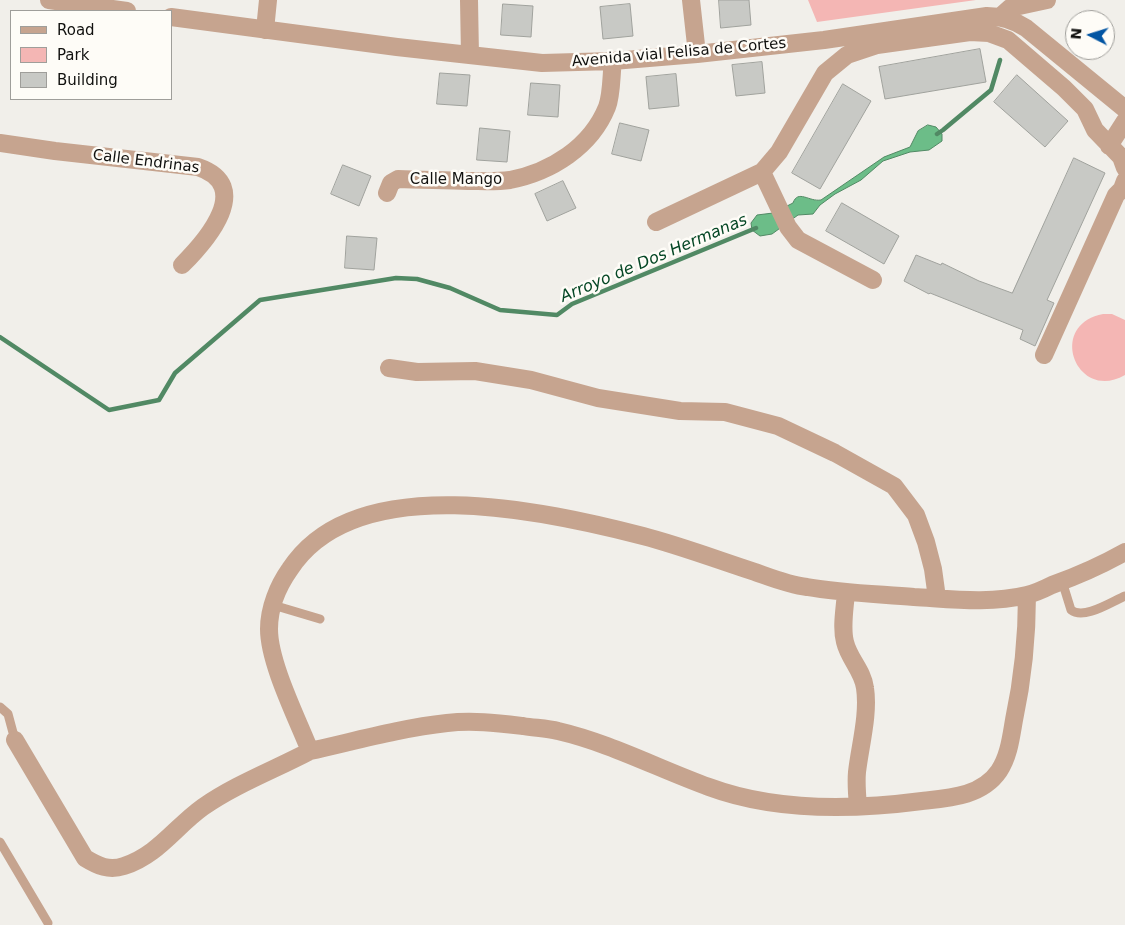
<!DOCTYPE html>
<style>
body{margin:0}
#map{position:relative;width:1125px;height:925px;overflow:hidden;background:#f1efea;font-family:"DejaVu Sans",sans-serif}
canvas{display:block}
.legend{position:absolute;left:10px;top:10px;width:162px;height:90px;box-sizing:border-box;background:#fefcf7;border:1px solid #9f9e9a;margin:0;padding:6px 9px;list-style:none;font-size:15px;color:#11110f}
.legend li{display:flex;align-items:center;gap:10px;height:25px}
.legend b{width:25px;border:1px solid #9f9e9a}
.north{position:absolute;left:1065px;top:10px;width:50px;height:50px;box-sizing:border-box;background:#fefcf7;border:1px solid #9f9e9a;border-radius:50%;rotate:275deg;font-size:14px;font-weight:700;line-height:20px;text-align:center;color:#11110f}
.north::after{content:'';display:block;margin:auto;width:18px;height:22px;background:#0255a3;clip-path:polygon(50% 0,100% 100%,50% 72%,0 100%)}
</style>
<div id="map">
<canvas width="1125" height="925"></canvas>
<ul class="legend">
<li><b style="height:6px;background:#c6a48f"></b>Road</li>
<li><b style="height:14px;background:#f4b6b4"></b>Park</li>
<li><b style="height:14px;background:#c8c9c5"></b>Building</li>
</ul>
<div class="north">N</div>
</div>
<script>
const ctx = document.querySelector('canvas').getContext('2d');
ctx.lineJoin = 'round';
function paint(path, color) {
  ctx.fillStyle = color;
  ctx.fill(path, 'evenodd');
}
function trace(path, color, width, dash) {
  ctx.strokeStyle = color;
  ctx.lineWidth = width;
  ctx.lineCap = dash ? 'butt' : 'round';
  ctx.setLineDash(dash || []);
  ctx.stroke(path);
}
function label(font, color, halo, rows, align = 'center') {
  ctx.font = font + ' "DejaVu Sans",sans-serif';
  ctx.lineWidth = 5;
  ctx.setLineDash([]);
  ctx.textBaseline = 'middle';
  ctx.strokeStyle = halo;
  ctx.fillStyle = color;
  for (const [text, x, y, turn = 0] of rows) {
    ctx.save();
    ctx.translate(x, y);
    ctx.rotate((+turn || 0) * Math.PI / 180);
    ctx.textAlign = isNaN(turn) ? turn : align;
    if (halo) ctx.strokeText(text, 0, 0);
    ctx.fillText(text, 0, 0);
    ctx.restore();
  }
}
paint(new Path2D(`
 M 808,0 L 976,0 L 817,22 Z
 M 1103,314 L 1112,314 L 1125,320 L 1125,375 C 1077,403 1046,325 1103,314 Z`), '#f4b6b4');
const water = new Path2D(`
 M 928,125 L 936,127 L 942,134 L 942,141 L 929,150 L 910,152 L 883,161 L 861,180 L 835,194 L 820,205 L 813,214 L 798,215 L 772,234 L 760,236 L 752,230 L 751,223 L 757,215 L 773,213 L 793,203 C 798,189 809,202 821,200 L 884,157 L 910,147 L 918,131 Z`);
paint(water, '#6cbd88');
trace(water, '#518964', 1);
trace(new Path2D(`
 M 937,134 L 943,130 L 991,90 L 1000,60
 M 0,337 L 109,410 L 159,400 L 175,373 L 260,300 L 396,278 L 417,279 L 450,288 L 500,310 L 557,315 L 572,304 L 756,228`), '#518964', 4.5);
const building = new Path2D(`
 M 719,0 L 749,0 L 751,25 L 721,28 Z
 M 503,4 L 533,6 L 531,37 L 501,35 Z
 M 630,4 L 633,36 L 603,39 L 600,7 Z
 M 980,49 L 986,82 L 885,99 L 879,67 Z
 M 762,62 L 765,93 L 736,96 L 732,65 Z
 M 440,73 L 470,75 L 467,106 L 437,104 Z
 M 676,74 L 679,106 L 649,109 L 646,77 Z
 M 1017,75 L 1068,121 L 1045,147 L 994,102 Z
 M 531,83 L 560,85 L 558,117 L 528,115 Z
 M 843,84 L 871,101 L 820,189 L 792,173 Z
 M 620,123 L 649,130 L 641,161 L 612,154 Z
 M 480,128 L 510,131 L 507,162 L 477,160 Z
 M 1074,158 L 1105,173 L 1047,300 L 1054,303 L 1035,346 L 1020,339 L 1023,330 L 930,293 L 929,294 L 904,281 L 916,255 L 941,265 L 942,263 L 979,281 L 1012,293 Z
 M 343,165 L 371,176 L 359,206 L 331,194 Z
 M 563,181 L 576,208 L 547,221 L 535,194 Z
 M 842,203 L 899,236 L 884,264 L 826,231 Z
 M 347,236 L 377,238 L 374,270 L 345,268 Z`);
paint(building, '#c8c9c5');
trace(building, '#a0a29d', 1);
trace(new Path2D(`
 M 1062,581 L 1071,610 C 1084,620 1111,602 1125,596
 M 273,605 L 320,619
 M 0,707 L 8,714 L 15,740
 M 0,842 L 48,923`), '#c6a48f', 9);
trace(new Path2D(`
 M 49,0 L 127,11
 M 469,0 L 470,55
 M 691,0 L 697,54
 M 1001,16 L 1010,8 L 1047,0
 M 171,17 L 397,47 L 542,63 L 613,61 L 697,54 L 824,40 L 987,16 C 1002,16 1013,20 1026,28 L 1125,109
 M 265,30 L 268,0
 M 0,143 L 55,151 L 198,167 C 254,186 207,240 182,265
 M 1109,146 L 1125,121
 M 762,172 L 788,227 L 798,240 L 873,280
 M 387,193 L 391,183 L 398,179 C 422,180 445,180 468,181 C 481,181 496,182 510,180 C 551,172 591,147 607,107 C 612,94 611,75 613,61
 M 656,222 L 762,172 L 779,152 L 825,73 L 847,55 L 877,45 L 970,32 L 989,33 L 1008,40 L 1064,88 L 1085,109 L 1095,130 L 1121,157 L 1125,168
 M 1044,355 L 1116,195 L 1122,189 L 1125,181
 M 389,368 L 417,372 L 475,371 L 531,380 L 598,398 L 680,411 L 725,412 L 778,426 L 835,453 L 894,486 L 916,515 L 926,542 L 933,569 L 937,598
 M 846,592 C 845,608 841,627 845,642 C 849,659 863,671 865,688 C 869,714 860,746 857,772 C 856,783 857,795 858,806
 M 1027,595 C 1027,638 1023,678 1014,720 C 1011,737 1009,756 999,771 C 982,796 950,798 922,801 C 853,810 776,812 709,787 C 659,769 610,743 558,731 C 547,728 534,728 523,726 C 497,723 472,720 447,723 C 401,728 355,741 310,751 C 297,718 269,663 269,629 C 269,608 278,586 290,569 C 356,468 546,511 643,536 C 681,546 718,560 755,572 C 772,578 789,585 807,587 C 842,593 878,594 914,597 C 951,599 990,604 1027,595 C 1035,593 1044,589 1052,585 C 1077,576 1102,565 1125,552
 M 15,740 L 85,858 C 98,866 109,871 124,866 C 158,855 175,827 203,807 C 236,784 274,770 310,751`), '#c6a48f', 18);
label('15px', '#11110f', '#fefcf7', [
 ["Avenida vial Felisa de Cortes",679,53,-5],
 ["Calle Endrinas",146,162,7],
 ["Calle Mango",456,180]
]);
label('italic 16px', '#054725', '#fefcf7', [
 ["Arroyo de Dos Hermanas",654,259,-23]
]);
</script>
